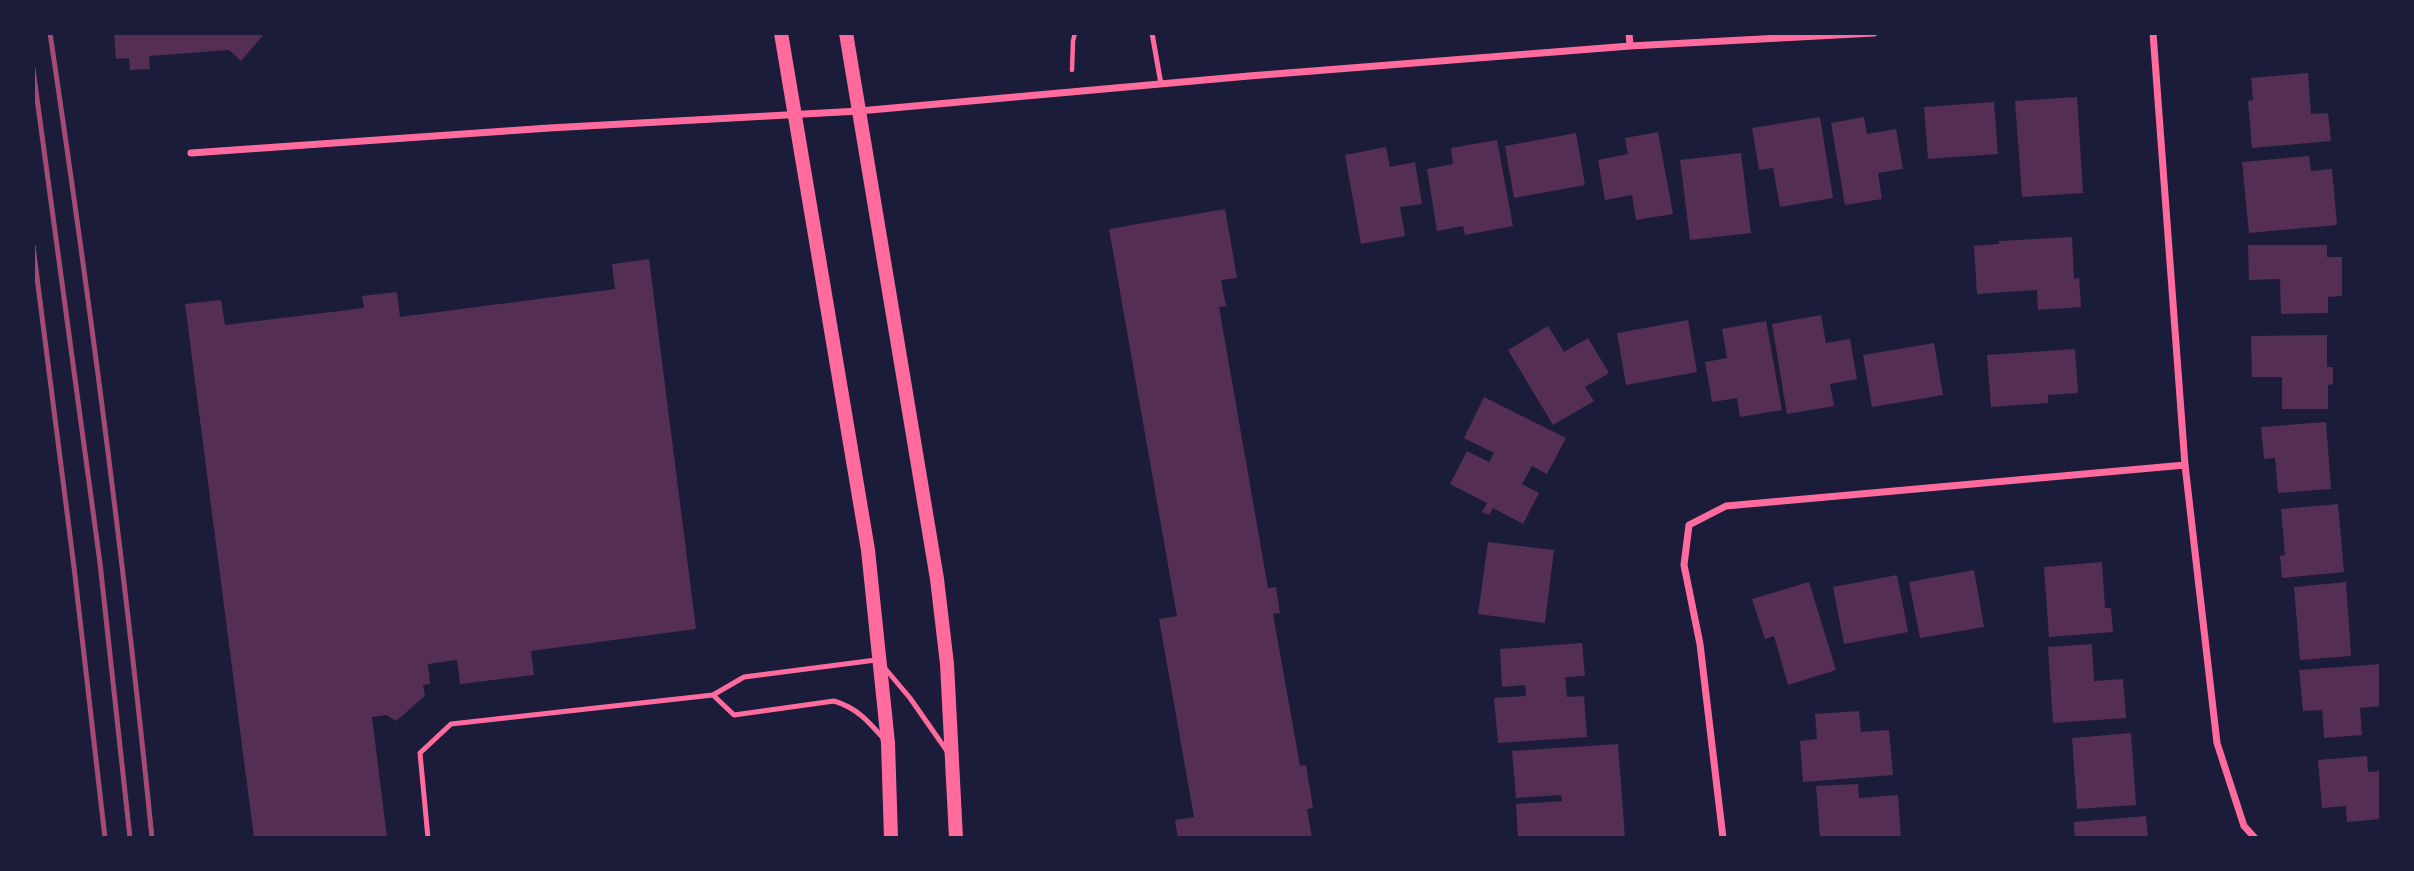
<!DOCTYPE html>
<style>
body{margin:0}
#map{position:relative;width:2414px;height:871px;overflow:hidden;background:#1b1b3a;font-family:Manrope,sans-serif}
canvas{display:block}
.frame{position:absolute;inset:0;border:35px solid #1b1b3a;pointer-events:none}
</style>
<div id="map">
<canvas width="2414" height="871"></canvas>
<div class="frame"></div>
</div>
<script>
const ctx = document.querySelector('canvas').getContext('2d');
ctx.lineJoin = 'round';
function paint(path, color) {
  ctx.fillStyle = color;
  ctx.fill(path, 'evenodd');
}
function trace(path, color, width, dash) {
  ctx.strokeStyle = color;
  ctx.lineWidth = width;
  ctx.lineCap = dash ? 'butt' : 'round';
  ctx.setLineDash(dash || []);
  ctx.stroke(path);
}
paint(new Path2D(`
 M 114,33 L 265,33 L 241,61 L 229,50 L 149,56 L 150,69 L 130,70 L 129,58 L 116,59 Z
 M 2308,73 L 2311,114 L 2328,113 L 2331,141 L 2252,148 L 2248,101 L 2253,100 L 2251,78 Z
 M 2077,97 L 2083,193 L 2022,197 L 2015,101 Z
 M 1994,102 L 1998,154 L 1928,159 L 1924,107 Z
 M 1820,117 L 1833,198 L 1780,207 L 1773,168 L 1759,170 L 1752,128 Z
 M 1864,117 L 1867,134 L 1896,129 L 1903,169 L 1878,173 L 1882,199 L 1845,205 L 1831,123 Z
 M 1658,132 L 1673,214 L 1636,220 L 1632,195 L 1605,200 L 1598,160 L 1628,154 L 1625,138 Z
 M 1576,133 L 1585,185 L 1514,198 L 1505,146 Z
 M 1497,140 L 1513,226 L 1465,235 L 1463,226 L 1437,231 L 1427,169 L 1453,164 L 1451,148 Z
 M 1386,147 L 1390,167 L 1415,162 L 1422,204 L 1400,207 L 1405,236 L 1361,244 L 1345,155 Z
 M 1741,153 L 1751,233 L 1690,240 L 1680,160 Z
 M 2309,156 L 2311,171 L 2332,169 L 2337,225 L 2249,233 L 2242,162 Z
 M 1225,209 L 1237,278 L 1221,280 L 1226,306 L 1219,307 L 1268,588 L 1276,587 L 1280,613 L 1273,614 L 1300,766 L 1306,765 L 1313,808 L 1307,809 L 1312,838 L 1178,838 L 1175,820 L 1194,817 L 1159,619 L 1177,616 L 1109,229 Z
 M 2072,237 L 2074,279 L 2079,278 L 2081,307 L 2038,310 L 2037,290 L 1977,294 L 1974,246 L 1999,244 L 1999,241 Z
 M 2248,245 L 2327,245 L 2327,257 L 2342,257 L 2342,296 L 2328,297 L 2328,313 L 2281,314 L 2280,279 L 2249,280 Z
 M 649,259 L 696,629 L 531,651 L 534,675 L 460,684 L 457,660 L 428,664 L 430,684 L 423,685 L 425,696 L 396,721 L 386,715 L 372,717 L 387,838 L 254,838 L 185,304 L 221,300 L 225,325 L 364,308 L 362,296 L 397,292 L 400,317 L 615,289 L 612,264 Z
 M 1821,315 L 1826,343 L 1850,339 L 1857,379 L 1830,384 L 1834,406 L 1787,414 L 1772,324 Z
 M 1688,320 L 1697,372 L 1626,385 L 1617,333 Z
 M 1766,321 L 1782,410 L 1740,417 L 1737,398 L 1712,402 L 1705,362 L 1727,358 L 1722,329 Z
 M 1548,326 L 1564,352 L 1588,338 L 1609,373 L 1585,387 L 1594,401 L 1553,425 L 1508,350 Z
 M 2327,335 L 2327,367 L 2333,367 L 2333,384 L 2328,385 L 2328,409 L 2282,409 L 2282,377 L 2252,377 L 2251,336 Z
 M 1934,343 L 1943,395 L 1872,407 L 1863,355 Z
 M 2075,349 L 2078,393 L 2048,395 L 2048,403 L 1991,407 L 1987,355 Z
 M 1484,397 L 1566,438 L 1547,474 L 1532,466 L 1522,484 L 1539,493 L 1523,524 L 1493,508 L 1489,515 L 1482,512 L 1487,503 L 1450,484 L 1467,451 L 1489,462 L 1494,453 L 1464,438 Z
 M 2326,422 L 2331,489 L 2278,493 L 2275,458 L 2264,459 L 2261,427 Z
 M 2338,504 L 2344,572 L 2282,578 L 2280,556 L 2285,555 L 2281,509 Z
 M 1488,542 L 1554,550 L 1545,623 L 1478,614 Z
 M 2102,562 L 2105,608 L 2111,608 L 2113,632 L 2049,637 L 2044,567 Z
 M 1974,570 L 1984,627 L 1920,638 L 1909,582 Z
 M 1897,575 L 1908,632 L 1844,644 L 1833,587 Z
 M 1809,582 L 1836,670 L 1788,685 L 1774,636 L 1765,639 L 1752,599 Z
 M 2346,582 L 2351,656 L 2300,660 L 2294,587 Z
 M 1582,643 L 1585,676 L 1565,677 L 1567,697 L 1584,696 L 1587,737 L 1498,743 L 1494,698 L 1526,696 L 1525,685 L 1502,687 L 1500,649 Z
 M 2092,644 L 2094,681 L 2123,679 L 2126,718 L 2053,723 L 2048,647 Z
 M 2381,664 L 2381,706 L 2360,708 L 2362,735 L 2324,738 L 2322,710 L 2303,711 L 2299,670 Z
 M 1859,711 L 1861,732 L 1889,730 L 1893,775 L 1803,782 L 1800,741 L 1817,739 L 1815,714 Z
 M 2131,733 L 2136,805 L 2077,809 L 2072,738 Z
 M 1618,744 L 1625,838 L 1518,838 L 1516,804 L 1562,801 L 1561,795 L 1516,798 L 1512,751 Z
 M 2367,756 L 2368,772 L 2381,771 L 2381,819 L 2347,822 L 2346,806 L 2322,808 L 2318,760 Z
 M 1858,784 L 1859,798 L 1898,795 L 1901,838 L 1820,838 L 1816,786 Z
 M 2146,816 L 2148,838 L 2075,838 L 2074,822 Z`), '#542f53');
trace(new Path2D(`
 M 1072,70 L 1073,41 L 1075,33`), '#ff6b9d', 4.5);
trace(new Path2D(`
 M 1152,33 L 1161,84
 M 883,666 L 910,698 L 947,751
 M 713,695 L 734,715 L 834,701 C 857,708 868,721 883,738
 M 428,838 L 420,753 L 451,724 L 713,695 L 744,677 L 876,660`), '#ff6b9d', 5);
trace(new Path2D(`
 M 1629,33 L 1630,46
 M 2153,33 L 2185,465 L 2217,743 L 2244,826 L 2255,838
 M 191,153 L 549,128 L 859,111 L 1249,76 L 1630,46 L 1874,33
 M 1723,838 L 1700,644 L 1684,565 L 1689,525 L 1726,506 L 2185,465`), '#ff6b9d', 7);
trace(new Path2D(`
 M 781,33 L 868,550 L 888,743 L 891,838
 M 846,33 L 937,579 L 947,664 L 956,838`), '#ff6b9d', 14);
trace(new Path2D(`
 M 50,33 C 90,301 125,569 152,838
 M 33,69 L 100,563 L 130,838
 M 33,246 L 74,567 L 105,838`), '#a44b75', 5);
</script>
